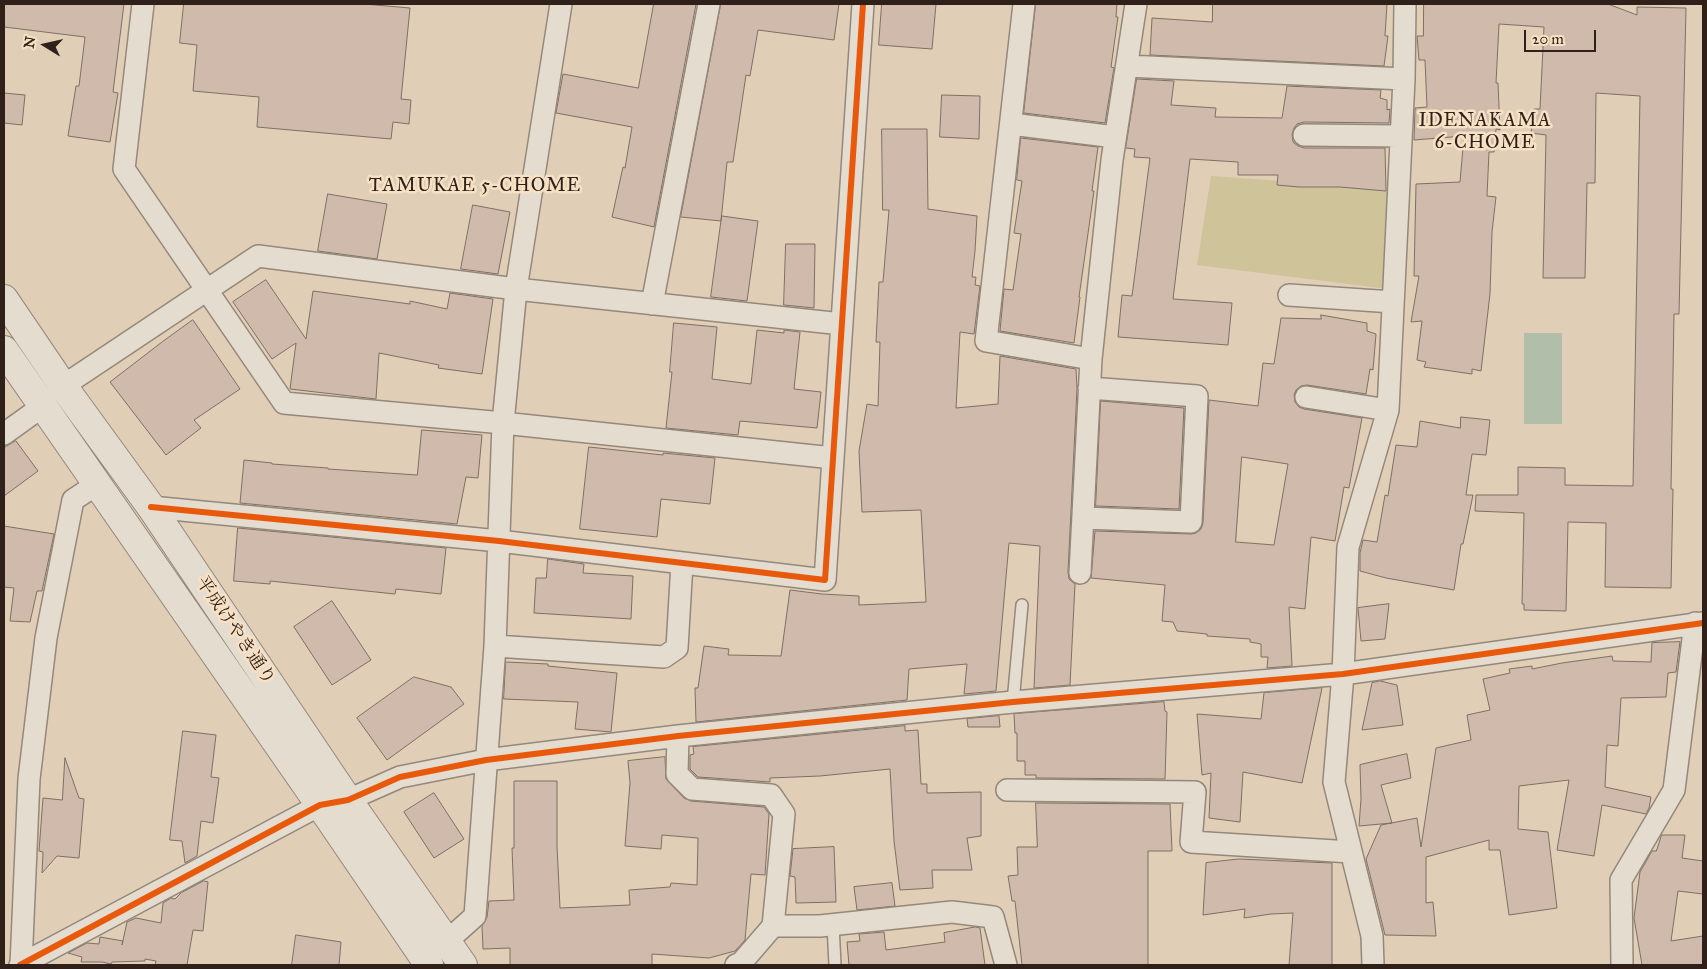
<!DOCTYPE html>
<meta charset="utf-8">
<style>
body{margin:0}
#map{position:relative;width:1707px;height:969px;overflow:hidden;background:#e1ceb6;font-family:"IM FELL Great Primer",serif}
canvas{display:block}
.frame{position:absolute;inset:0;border:5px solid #30201a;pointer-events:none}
.north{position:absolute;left:20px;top:20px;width:50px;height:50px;-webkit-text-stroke:4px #f7e1c4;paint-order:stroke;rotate:280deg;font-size:14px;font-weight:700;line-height:20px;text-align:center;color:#30201a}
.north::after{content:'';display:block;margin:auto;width:18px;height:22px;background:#30201a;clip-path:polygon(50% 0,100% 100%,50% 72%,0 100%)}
.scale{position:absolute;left:1524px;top:30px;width:72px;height:22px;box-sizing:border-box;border:2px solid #30201a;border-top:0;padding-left:6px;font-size:15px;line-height:18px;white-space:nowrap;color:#30201a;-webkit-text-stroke:4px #f7e1c4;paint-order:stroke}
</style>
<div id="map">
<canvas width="1707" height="969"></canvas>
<div class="frame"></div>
<div class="north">N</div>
<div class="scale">20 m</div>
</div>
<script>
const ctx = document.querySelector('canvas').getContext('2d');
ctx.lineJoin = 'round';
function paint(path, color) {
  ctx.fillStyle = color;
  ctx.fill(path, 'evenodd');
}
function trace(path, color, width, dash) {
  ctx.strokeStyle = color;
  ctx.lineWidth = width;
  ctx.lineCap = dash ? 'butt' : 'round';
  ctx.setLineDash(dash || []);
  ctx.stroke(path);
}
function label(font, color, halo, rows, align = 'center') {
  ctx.font = font + ' "IM FELL Great Primer","Noto Serif JP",serif';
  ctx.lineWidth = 5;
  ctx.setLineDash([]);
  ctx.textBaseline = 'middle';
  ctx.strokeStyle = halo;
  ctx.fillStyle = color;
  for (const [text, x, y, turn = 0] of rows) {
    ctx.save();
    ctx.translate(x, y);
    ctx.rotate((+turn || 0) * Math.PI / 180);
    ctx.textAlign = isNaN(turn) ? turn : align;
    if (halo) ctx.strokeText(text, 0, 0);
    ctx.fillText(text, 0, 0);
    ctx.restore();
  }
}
paint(new Path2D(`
 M 1211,176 L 1392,189 L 1388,289 L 1197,265 Z`), '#cfc399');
paint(new Path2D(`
 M 1524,333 L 1562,333 L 1562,424 L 1524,424 Z`), '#b1bea9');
const building = new Path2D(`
 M 4,4 L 124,4 L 113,92 L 118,93 L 110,142 L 68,136 L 76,86 L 79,86 L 85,37 L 4,27 Z
 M 184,4 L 364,4 L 410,8 L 401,99 L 411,100 L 409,124 L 393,122 L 391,139 L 257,127 L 259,97 L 193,91 L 197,45 L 180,43 Z
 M 654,4 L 696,4 L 654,227 L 612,217 L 623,167 L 625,168 L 632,127 L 556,113 L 563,74 L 638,88 Z
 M 721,4 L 839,4 L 834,40 L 758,30 L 750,76 L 746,75 L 733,162 L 727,162 L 721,221 L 681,217 Z
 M 882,4 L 936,4 L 932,49 L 879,45 Z
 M 1036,4 L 1117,4 L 1116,17 L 1118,17 L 1111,67 L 1114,68 L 1105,123 L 1024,113 Z
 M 1213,4 L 1387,4 L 1385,36 L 1388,36 L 1384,66 L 1150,55 L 1152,18 L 1212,22 Z
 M 1424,4 L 1608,4 L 1637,15 L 1637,7 L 1686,8 L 1679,314 L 1674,314 L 1671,489 L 1673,489 L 1671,588 L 1605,587 L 1606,523 L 1568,522 L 1566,611 L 1524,610 L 1524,604 L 1522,604 L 1524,513 L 1475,511 L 1476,495 L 1518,495 L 1518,467 L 1565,468 L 1565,485 L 1633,486 L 1640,96 L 1596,93 L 1595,183 L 1587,183 L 1585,278 L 1543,278 L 1546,135 L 1531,133 L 1534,109 L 1540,109 L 1544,27 L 1499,24 L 1496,83 L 1498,83 L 1500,130 L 1496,129 L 1494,152 L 1489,152 L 1487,196 L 1496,197 L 1492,232 L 1490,294 L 1481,371 L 1472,369 L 1472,374 L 1424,367 L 1426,362 L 1417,360 L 1422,321 L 1411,322 L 1419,276 L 1414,276 L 1416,184 L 1460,182 L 1464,136 L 1414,140 L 1415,108 L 1427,107 L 1425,60 L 1419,60 L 1417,36 L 1423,36 Z
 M 1137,79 L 1174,81 L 1171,105 L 1216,108 L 1215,117 L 1282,118 L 1287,86 L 1381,90 L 1380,98 L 1387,100 L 1387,110 L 1390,109 L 1389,123 L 1304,122 L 1297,124 L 1294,128 L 1292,134 L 1293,142 L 1298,146 L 1304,148 L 1385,148 L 1386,191 L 1340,187 L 1299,187 L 1277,185 L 1278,175 L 1238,175 L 1238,162 L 1190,159 L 1173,299 L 1232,303 L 1228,345 L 1118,337 L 1122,295 L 1132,296 L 1150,158 L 1134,157 L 1135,149 L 1126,148 Z
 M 4,93 L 25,95 L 22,125 L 4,123 Z
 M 942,95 L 980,96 L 979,139 L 940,137 Z
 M 882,129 L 927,129 L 928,209 L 977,216 L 975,251 L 972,277 L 976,277 L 975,285 L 980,286 L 974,334 L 960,332 L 956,408 L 998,404 L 1000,356 L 1076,369 L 1077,389 L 1068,572 L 1069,579 L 1075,584 L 1070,685 L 1034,688 L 1040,546 L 1009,543 L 996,691 L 964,694 L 967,664 L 909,669 L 907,700 L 696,722 L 695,688 L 698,688 L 704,646 L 729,649 L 728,655 L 781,656 L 790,590 L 822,594 L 859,596 L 859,605 L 926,602 L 921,510 L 862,512 L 859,451 L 867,404 L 878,406 L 880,342 L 876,342 L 879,282 L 883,282 L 889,210 L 883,210 Z
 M 1021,138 L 1098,147 L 1092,191 L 1094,191 L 1079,297 L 1080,297 L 1074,343 L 1000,331 L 1004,289 L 1013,290 L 1021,234 L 1014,233 L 1022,181 L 1017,180 Z
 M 328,194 L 387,204 L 377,259 L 318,251 Z
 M 473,205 L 510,212 L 498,274 L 461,269 Z
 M 722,216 L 758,221 L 747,301 L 711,297 Z
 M 786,244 L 815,244 L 814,308 L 784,305 Z
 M 266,280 L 306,339 L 313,291 L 410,304 L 410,301 L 447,309 L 450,293 L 493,299 L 482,374 L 438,368 L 439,365 L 379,353 L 376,399 L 290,389 L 296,343 L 272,359 L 233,302 Z
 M 1321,315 L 1367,323 L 1367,331 L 1376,334 L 1373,370 L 1370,369 L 1366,394 L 1307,385 L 1301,386 L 1296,390 L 1294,395 L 1295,402 L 1299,407 L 1304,409 L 1362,418 L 1349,488 L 1344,487 L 1335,541 L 1311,537 L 1305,609 L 1289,607 L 1292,666 L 1267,668 L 1268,657 L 1261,657 L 1261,644 L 1250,642 L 1250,639 L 1207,636 L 1207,634 L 1177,631 L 1173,622 L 1162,621 L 1165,585 L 1091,578 L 1095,531 L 1191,534 L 1196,533 L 1201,529 L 1203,523 L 1209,400 L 1258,406 L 1263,363 L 1274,364 L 1281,318 L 1321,319 ZM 1242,457 L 1288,464 L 1274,545 L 1236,542 Z
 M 193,320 L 240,389 L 194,420 L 201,428 L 166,455 L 110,382 L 162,342 Z
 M 674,323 L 717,327 L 712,379 L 751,384 L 757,330 L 784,333 L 784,330 L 800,332 L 794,389 L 821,392 L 817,428 L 740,421 L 738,435 L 666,428 L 672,372 L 670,372 Z
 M 1101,401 L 1184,408 L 1179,509 L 1096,506 Z
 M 1461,417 L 1490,420 L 1486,455 L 1472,454 L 1466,495 L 1473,495 L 1463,544 L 1461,544 L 1454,590 L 1386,578 L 1360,571 L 1360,553 L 1363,540 L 1377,542 L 1385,495 L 1388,496 L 1396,445 L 1417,447 L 1420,421 L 1460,428 Z
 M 422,430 L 482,435 L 478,478 L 466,477 L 457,524 L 240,503 L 244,460 L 272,463 L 272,464 L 328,468 L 328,469 L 417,475 Z
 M 16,441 L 38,471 L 4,496 L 4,448 Z
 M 589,447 L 663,455 L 663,453 L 715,458 L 710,504 L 661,499 L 657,537 L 580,529 Z
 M 4,526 L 54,534 L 42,591 L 37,591 L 30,622 L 10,621 L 14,588 L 4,587 Z
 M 238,528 L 446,548 L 441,594 L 396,589 L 395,594 L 270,581 L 270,584 L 234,581 Z
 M 548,559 L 584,564 L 583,573 L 633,576 L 631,619 L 534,613 L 536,578 L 546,578 Z
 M 332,601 L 371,660 L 332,685 L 294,627 Z
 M 1389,604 L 1385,639 L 1361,641 L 1358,608 Z
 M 1680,642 L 1676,672 L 1668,673 L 1666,697 L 1621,698 L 1618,746 L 1607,745 L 1605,787 L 1651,797 L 1649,808 L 1646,814 L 1602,805 L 1594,856 L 1557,850 L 1569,780 L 1519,786 L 1518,829 L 1548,832 L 1557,908 L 1509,915 L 1500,850 L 1489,850 L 1489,840 L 1426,857 L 1426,903 L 1433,902 L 1436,936 L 1385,935 L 1366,859 L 1381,825 L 1417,818 L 1421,847 L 1436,748 L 1471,740 L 1467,715 L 1490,710 L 1483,679 L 1510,673 L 1509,669 L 1532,666 L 1532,669 L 1562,663 L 1612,656 L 1613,661 L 1651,662 L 1652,643 Z
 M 506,662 L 548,664 L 548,666 L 617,673 L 611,732 L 575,729 L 578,702 L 504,699 Z
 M 414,677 L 451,687 L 464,704 L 387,760 L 357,718 Z
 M 1380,681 L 1397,685 L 1403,725 L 1362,730 L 1372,683 Z
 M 1322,688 L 1302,783 L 1243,772 L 1240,822 L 1209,818 L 1211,773 L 1202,775 L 1197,714 L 1261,719 L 1264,693 Z
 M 1164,702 L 1165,711 L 1167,712 L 1165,779 L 1036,778 L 1036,775 L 1025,775 L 1025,761 L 1017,761 L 1017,733 L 1015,733 L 1014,714 Z
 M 999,716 L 1000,727 L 968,727 L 967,719 Z
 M 905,726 L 905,731 L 918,730 L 921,784 L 927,784 L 927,793 L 981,792 L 981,836 L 967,838 L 972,870 L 932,870 L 933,888 L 900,890 L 894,841 L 890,769 L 820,776 L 770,778 L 770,782 L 698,777 L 690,769 L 690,755 L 694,754 L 693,747 Z
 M 183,731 L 216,735 L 211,777 L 219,778 L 213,823 L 201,821 L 197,856 L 185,863 L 182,841 L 170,840 Z
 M 1407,754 L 1411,778 L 1381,785 L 1392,823 L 1359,826 L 1361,799 L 1360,765 Z
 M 665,757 L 666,779 L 684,798 L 691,801 L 764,807 L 769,814 L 765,875 L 751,874 L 745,940 L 735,951 L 709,958 L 652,954 L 652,965 L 510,965 L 510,948 L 483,949 L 482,926 L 487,917 L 489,901 L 514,900 L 512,848 L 514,848 L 514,781 L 557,781 L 557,846 L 560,908 L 630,905 L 629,890 L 670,887 L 671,883 L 697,885 L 698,838 L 662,835 L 661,849 L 625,846 L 630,783 L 628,761 Z
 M 65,758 L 79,798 L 84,799 L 79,858 L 57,856 L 42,873 L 43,852 L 39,851 L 43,798 L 62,800 Z
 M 434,793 L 464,839 L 434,858 L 404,812 Z
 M 1036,803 L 1170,804 L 1172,851 L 1148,851 L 1148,965 L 1022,965 L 1015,901 L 1012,901 L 1008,876 L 1018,875 L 1017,847 L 1037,847 Z
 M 1662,835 L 1685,835 L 1682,858 L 1703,861 L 1703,894 L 1678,891 L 1671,941 L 1703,936 L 1703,965 L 1642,965 L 1634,918 L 1640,872 L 1652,851 L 1656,851 Z
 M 834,847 L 836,902 L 796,903 L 795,877 L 790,876 L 793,849 Z
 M 1239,859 L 1332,863 L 1332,965 L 1289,965 L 1293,913 L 1271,914 L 1244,918 L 1245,909 L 1203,915 L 1206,863 Z
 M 204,881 L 208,882 L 203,931 L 193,930 L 187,965 L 155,965 L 156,961 L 145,959 L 145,961 L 112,962 L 111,964 L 102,962 L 81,962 L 82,957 L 68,953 L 87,943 L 99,944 L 100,937 L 123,941 L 122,945 L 127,922 L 136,918 L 161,923 L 163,903 L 171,898 L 175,899 L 181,893 Z
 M 892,883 L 895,906 L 857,910 L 854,887 Z
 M 976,927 L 980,928 L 985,965 L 849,965 L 847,942 L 860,941 L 859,934 L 884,932 L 886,950 L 945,942 L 944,933 Z
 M 296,935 L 341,942 L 339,965 L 292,965 Z`);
paint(building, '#d0baab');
trace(building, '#7c7064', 1);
const service = new Path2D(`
 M 1013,702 L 1022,605
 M 833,925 L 835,965`);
const minor = new Path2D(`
 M 143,4 L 124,169 L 284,403 L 503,423 L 833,458
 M 1024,4 L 986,341 L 1091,359
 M 1127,66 L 1404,79
 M 1011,124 L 1115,137
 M 1304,135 L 1401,136
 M 1289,295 L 1393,302
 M 652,304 L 709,4
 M 63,386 L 258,256 L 516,289 L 842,324
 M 1306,397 L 1388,410
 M 4,434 L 43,406
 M 151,507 L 499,541 L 825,580 L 863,4
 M 1083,518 L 1191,522 L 1197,396 L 1089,388
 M 1080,573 L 1091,359 L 1112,160 L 1136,4
 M 495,646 L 664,657 L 677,648 L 682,563
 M 678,736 L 677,774 L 692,789 L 771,795 L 784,814 L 773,926 L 741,963 L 736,965
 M 1007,790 L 1195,792 L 1191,842 L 1351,852
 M 773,926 L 820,926 L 952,912 L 993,917 L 1006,965
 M 446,942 L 475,916 L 495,646 L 503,423 L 516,289 L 561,4
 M 20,965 L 320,805 L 348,800 L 400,777 L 486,760 L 678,736 L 1013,702 L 1343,674 L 1703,623
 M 21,965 L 29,779 L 46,638 L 73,500 L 97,484
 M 1373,965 L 1372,936 L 1334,782 L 1343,674 L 1348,547 L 1388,410 L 1404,79 L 1405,4
 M 1622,965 L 1621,880 L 1674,790 L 1695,623`);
const tertiary = new Path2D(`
 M 4,299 L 63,386 L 151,507 L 348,800 L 463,965
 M 4,350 L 320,805 L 429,965`);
trace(service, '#94887a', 14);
trace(minor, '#94887a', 24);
trace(tertiary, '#94887a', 30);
trace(service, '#e5dcd0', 11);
trace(minor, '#e5dcd0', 21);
trace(tertiary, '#e5dcd0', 28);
trace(new Path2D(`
 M 151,507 L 499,541 L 825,580 L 863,4
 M 20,965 L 320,805 L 348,800 L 400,777 L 486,760 L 678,736 L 1013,702 L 1343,674 L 1703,623`), '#e8590c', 6);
label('18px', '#30201a', '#f7e1c4', [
 ["平成けやき通り",235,631,56]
]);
ctx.letterSpacing = '1px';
label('19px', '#30201a', '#f7e1c4', [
 ["IDENAKAMA",1485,121],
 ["6-CHOME",1485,143],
 ["TAMUKAE 5-CHOME",475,186]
]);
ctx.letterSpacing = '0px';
</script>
